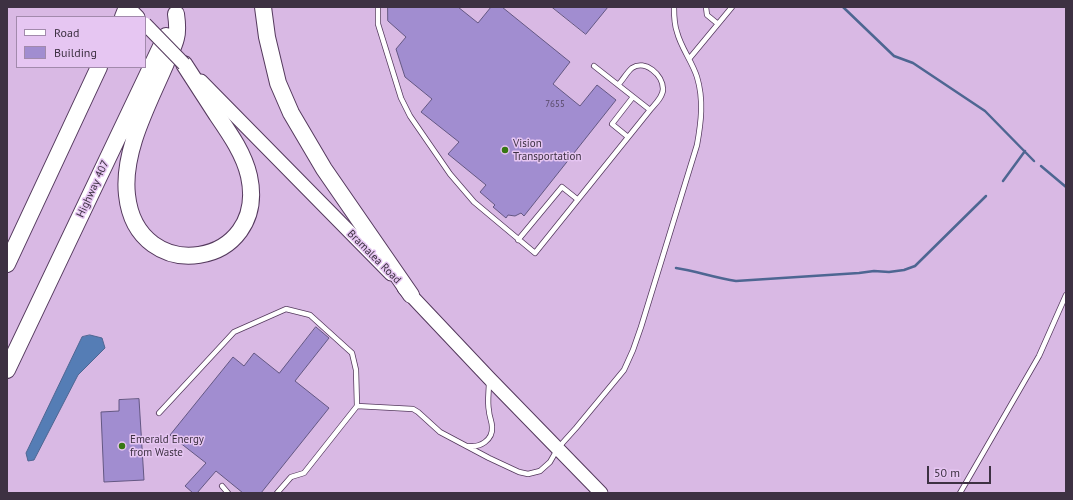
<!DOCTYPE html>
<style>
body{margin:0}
#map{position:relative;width:1073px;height:500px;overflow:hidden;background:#d9b9e4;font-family:"PT Sans",sans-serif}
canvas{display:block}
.frame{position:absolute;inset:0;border:8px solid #3d3142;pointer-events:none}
.legend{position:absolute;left:16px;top:16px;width:130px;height:52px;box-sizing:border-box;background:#e6c6f2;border:1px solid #a28aac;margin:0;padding:5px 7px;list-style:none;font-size:12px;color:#3d3142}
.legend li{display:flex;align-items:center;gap:8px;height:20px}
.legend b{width:20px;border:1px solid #a28aac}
.scale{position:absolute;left:927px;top:466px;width:64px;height:18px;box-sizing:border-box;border:2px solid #3d3142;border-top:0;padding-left:5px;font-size:12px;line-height:14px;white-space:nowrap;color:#3d3142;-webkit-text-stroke:3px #e6c6f2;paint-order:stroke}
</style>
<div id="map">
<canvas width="1073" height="500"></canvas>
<div class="frame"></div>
<ul class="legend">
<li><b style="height:5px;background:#fff"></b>Road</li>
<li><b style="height:11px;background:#a18dd0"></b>Building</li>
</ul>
<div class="scale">50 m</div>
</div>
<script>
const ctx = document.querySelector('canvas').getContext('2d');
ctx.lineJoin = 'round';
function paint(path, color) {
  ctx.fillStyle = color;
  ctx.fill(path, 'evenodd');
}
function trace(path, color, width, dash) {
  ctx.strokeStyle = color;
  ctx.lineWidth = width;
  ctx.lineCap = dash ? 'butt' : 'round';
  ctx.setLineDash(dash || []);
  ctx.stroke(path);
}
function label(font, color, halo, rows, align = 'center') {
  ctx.font = font + ' "PT Sans",sans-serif';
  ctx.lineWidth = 3;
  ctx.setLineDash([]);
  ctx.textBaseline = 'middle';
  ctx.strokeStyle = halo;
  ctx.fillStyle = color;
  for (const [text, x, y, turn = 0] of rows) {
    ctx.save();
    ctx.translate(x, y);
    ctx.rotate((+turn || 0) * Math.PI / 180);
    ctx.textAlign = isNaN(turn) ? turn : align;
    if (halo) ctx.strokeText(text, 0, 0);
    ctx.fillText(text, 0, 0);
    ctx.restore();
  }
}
const water = new Path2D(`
 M 90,335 L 102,338 L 105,348 L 78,375 L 34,460 L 28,461 L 26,453 L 82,337 Z`);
paint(water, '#557db5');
trace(water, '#4e6692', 1);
trace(new Path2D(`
 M 843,7 L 894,56 L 913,63 L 985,111 L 1034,161
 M 1041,166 L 1066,187
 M 1003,181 L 1025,151
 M 676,268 C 696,271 715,278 736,281 L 859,273 L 874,271 L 889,272 L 904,270 L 915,266 L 986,196`), '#4e6692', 2.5);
const building = new Path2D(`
 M 388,7 L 458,7 L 478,23 L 491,7 L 502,7 L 570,62 L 553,84 L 580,106 L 597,85 L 616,100 L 524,216 L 521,213 L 515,216 L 508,215 L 506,218 L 493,207 L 495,205 L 480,192 L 486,185 L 448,154 L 459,142 L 421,112 L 432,99 L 405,77 L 396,49 L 406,37 L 388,21 Z
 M 552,7 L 608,7 L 586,34 Z
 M 316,327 L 329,338 L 295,381 L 329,408 L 261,493 L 243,493 L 216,471 L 197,493 L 193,493 L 185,486 L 206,463 L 170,435 L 233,357 L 244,366 L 254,353 L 279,373 Z
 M 139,399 L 144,480 L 104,482 L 101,412 L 119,411 L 119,400 Z`);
paint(building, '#a18dd0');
trace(building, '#635782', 1);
const service = new Path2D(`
 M 378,7 L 378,24 L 401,98 L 410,116 L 450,174 L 474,202 L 535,253 L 650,110 L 594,66
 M 706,7 L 707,15 L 718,24
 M 689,59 L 732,7
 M 618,85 C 623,80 627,72 632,68 C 645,59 663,75 663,89 C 663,97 655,104 650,110
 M 628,137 L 612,124 L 633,97
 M 518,240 L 562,187 L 577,199
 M 357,406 L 413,409 L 418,412 L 440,432 L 489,458 L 519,472 L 528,474 L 540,471 L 550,462 L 558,448 L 576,428 L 624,370 L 633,350 L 641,327 L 697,145 C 701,123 704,100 697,77 C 692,61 681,48 677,32 C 674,24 674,15 674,7
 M 159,413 L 234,332 L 286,309 L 310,315 L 352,353 L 356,370 L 357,406 L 304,473 L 291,477 L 277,493
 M 468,446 C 480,448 493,440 492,427 C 492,421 489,416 489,411 C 487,402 489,391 489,382
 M 222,486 L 228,493
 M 960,493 L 1039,356 L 1066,295`);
const secondary = new Path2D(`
 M 128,7 L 138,17
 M 201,81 L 391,274
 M 404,288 L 489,378 L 601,493`);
const motorway = new Path2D(`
 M 263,7 L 267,37 L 278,83 L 291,113 L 324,169 L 411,295
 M 176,14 C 177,21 178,31 176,38 C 174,47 169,55 166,63 C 149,103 122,151 127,195 C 137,288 269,268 249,176 C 244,154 230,134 217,115 C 206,98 195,81 184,64
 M 123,17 L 127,7
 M 7,264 L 99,67
 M 7,370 L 166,36`);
trace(service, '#54395d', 6);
trace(secondary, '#54395d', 15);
trace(motorway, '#54395d', 18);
trace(service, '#fff', 4.5);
trace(secondary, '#fff', 13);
trace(motorway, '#fff', 16);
const secondaryBridge = new Path2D(`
 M 145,24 L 184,64`);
trace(secondaryBridge, '#54395d', 15, []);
trace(secondaryBridge, '#fff', 13);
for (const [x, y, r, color] of [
 [505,150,4,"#377714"],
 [122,446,4,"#377714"]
]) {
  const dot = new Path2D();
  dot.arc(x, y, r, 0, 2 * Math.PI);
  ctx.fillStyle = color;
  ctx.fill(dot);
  trace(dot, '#e6c6f2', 1.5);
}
label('9px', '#564866', null, [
 ["7655",555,104]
]);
label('11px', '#3d3142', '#e6c6f2', [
 ["Vision",513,144],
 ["Transportation",513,157],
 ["Emerald Energy",130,440],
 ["from Waste",130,453]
], 'left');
label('11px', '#3d3142', '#e6c6f2', [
 ["Highway 407",93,189,-65],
 ["Bramalea Road",374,257,45]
]);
</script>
